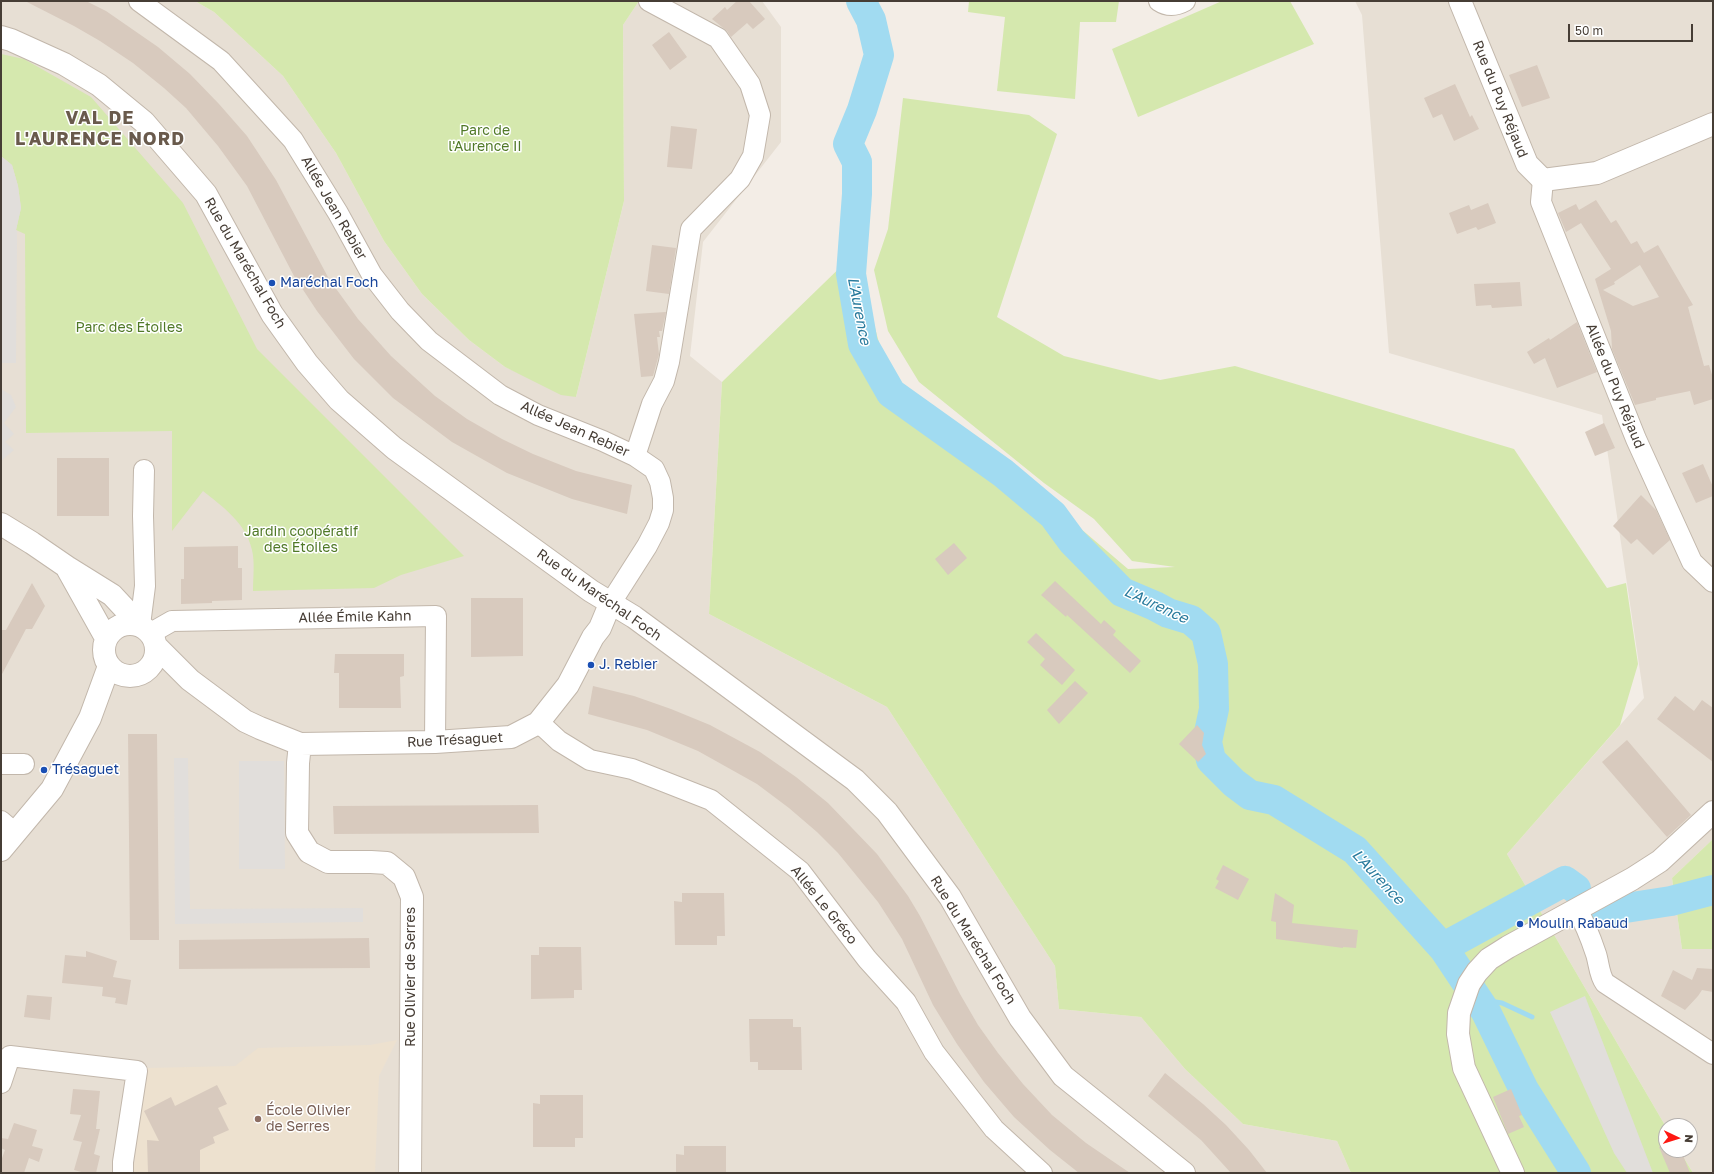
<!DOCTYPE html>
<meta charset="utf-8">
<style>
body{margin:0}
#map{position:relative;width:1714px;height:1174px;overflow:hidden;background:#f3ede6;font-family:"Golos Text",sans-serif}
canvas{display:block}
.frame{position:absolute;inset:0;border:2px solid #463d35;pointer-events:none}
.north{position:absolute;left:1658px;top:1118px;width:40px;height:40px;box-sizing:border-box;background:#fff;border:1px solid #b5b1ae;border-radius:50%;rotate:94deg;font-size:11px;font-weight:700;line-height:16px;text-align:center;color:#463d35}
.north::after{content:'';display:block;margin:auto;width:14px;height:18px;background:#fe1812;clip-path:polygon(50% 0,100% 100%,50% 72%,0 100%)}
.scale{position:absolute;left:1568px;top:24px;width:125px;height:18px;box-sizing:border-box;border:2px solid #463d35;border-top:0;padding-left:5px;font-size:12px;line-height:14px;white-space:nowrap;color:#463d35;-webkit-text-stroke:3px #fff;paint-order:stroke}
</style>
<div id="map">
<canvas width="1714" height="1174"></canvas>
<div class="frame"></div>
<div class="north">N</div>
<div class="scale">50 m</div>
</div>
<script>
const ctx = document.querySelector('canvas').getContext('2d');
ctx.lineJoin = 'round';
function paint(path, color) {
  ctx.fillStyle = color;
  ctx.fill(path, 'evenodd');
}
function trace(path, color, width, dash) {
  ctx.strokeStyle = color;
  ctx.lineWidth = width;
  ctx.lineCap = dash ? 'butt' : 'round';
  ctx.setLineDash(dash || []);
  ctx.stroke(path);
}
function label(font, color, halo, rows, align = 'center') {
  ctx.font = font + ' "Golos Text",sans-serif';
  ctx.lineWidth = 3;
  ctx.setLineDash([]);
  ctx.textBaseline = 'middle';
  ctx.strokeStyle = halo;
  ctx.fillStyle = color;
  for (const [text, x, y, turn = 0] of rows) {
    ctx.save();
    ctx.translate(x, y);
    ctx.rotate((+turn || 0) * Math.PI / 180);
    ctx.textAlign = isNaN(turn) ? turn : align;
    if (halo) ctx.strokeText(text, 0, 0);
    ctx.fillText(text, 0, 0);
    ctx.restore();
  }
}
paint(new Path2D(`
 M 1,1 L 195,1 L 214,12 L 283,76 L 336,153 L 384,241 L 422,294 L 469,340 L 505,367 L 576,397 L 624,201 L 623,25 L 639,1 L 762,1 L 781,27 L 781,142 L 703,242 L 690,356 L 722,382 L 709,614 L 887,707 L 1055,966 L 1059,1009 L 1141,1017 L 1185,1069 L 1243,1124 L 1337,1141 L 1351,1173 L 1,1173 Z
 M 1355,1 L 1713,1 L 1713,839 L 1672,878 L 1682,949 L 1713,949 L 1713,1173 L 1693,1173 L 1679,1150 L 1690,1150 L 1690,1126 L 1666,1126 L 1666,1127 L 1507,854 L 1644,698 L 1602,415 L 1389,353 L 1362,15 Z`), '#e7dfd4');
paint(new Path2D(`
 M 397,1040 L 379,1076 L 375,1173 L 133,1173 L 146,1068 L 235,1066 L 258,1048 L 370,1045 Z`), '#ede1cf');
paint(new Path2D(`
 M 195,1 L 639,1 L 623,25 L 624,201 L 576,397 L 561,395 L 505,367 L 469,340 L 422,294 L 384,241 L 336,153 L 283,76 L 214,12 Z
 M 969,1 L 1119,1 L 1116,22 L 1080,22 L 1075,99 L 997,91 L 1005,17 L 968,12 Z
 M 1222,1 L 1290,1 L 1314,44 L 1138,117 L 1112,49 Z
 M 1,54 L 24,59 L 91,97 L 183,203 L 257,349 L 464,556 L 401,575 L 374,588 L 253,591 C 253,578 255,562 252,550 C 246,523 223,507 203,491 L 172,531 L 172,431 L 26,433 L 25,234 L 16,230 L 21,208 L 18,186 L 12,165 L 1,156 Z
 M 903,98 L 1029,115 L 1057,134 L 997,317 L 1064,356 L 1160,380 L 1235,366 L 1514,449 L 1607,588 L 1626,583 L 1638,664 L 1620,725 L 1507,854 L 1666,1127 L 1666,1150 L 1679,1150 L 1693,1173 L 1351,1173 L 1337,1141 L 1243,1124 L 1185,1069 L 1141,1017 L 1059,1009 L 1055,966 L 887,707 L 709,614 L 722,382 L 855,253 L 882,354 L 906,392 L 1053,505 L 1128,569 L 1175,567 L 1132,561 L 1094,519 L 1044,483 L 919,382 L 888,331 L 874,270 L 888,229 Z
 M 1713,839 L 1713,949 L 1682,949 L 1672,878 Z`), '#d5e8ae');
paint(new Path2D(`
 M 1,156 L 12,165 L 18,186 L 21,208 L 16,230 L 17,231 L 17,241 L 16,363 L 1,363 Z
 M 1,389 L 11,395 L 16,407 L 4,423 L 14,434 L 5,442 L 14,450 L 1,461 Z
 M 174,758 L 188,758 L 190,909 L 363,908 L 363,922 L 175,924 Z
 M 239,761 L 284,761 L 285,869 L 239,869 Z
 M 1585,996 L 1653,1173 L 1627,1173 L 1614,1153 L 1550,1012 Z`), '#e1dedb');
trace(new Path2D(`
 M 1477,999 L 1502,1003 L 1532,1017`), '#a1dbf1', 5);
trace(new Path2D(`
 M 861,1 L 871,20 L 879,55 L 862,110 L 848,144 L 857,162 L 857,194 L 851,274 L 863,344 L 891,393 L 1003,473 L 1053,515 L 1072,541 L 1122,592 L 1155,606 L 1168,613 L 1191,620 L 1206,633 L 1213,664 L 1214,709 L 1207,742 L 1211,760 L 1234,783 L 1250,795 L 1274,800 L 1355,850 L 1444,949 L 1486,1012 L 1524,1090 L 1576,1173
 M 1606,911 L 1671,901 L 1713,890
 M 1444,949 L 1453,942 L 1565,881 L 1576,889`), '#a1dbf1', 30);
paint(new Path2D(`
 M 25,1 L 86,1 L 106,11 L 158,47 L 190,74 L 219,104 L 247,136 L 276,180 L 329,279 L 358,319 L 391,356 L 435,396 L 467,419 L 502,439 L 533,454 L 576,471 L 632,485 L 627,514 L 572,499 L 507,473 L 452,442 L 393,398 L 354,359 L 317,311 L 294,276 L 247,186 L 218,146 L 186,108 L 164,88 L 133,63 L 100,41 L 74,26 Z
 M 737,1 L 749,1 L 765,19 L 753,29 L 747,23 L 731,37 L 727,31 L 712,19 L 725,7 L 727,10 Z
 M 669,32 L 687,57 L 670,70 L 652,45 Z
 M 1537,65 L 1550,98 L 1522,107 L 1509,75 Z
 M 1455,84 L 1470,117 L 1472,115 L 1479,129 L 1454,141 L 1442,114 L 1433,118 L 1424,98 Z
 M 671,126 L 697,129 L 692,169 L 667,167 Z
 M 1596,200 L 1611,223 L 1616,220 L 1631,244 L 1637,241 L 1644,253 L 1658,245 L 1693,305 L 1688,307 L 1704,366 L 1709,365 L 1713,378 L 1713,399 L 1694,405 L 1690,391 L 1656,398 L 1656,400 L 1635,405 L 1612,349 L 1611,331 L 1595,279 L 1611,269 L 1581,223 L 1566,232 L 1558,213 L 1576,204 L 1579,210 ZM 1640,265 L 1659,297 L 1633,306 L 1603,290 L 1615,284 L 1614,282 Z
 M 1488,203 L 1496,223 L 1478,230 L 1476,227 L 1457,234 L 1449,213 L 1469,205 L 1471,210 Z
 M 652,245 L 676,248 L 669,294 L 646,291 Z
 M 1520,282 L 1522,306 L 1492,308 L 1491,305 L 1476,306 L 1474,284 Z
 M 666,312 L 662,331 L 659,331 L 660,337 L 657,337 L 659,354 L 653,376 L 641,377 L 634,314 Z
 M 1577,322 L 1597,372 L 1557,388 L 1545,358 L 1534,364 L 1527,352 L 1549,338 L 1550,340 Z
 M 1604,423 L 1615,448 L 1595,456 L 1585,432 Z
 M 57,458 L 109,458 L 109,516 L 57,516 Z
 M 1703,464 L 1713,487 L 1713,496 L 1696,503 L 1682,473 Z
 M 1641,495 L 1656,510 L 1670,540 L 1653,555 L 1637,539 L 1631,544 L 1613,526 Z
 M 954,543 L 967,558 L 948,575 L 935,559 Z
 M 238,546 L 238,568 L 242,568 L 242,600 L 212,601 L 212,603 L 181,604 L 181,579 L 184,579 L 184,547 Z
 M 1055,581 L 1101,624 L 1104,620 L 1116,631 L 1113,635 L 1141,661 L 1130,673 L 1067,615 L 1066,617 L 1041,595 Z
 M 32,583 L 45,606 L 32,629 L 26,629 L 1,676 L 1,630 L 6,630 Z
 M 471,598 L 523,598 L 523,656 L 471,657 Z
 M 1036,633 L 1075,670 L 1062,685 L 1040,665 L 1045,659 L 1027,642 Z
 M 335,654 L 404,654 L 404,676 L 400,677 L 401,708 L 339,708 L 339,673 L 334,673 Z
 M 1075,681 L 1088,693 L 1059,724 L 1047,710 Z
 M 593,686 L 634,696 L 671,709 L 710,725 L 760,752 L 796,777 L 828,803 L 877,854 L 908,896 L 920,916 L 960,994 L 978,1025 L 998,1053 L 1023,1084 L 1052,1115 L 1086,1143 L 1130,1173 L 1079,1173 L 1050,1150 L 1014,1117 L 984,1082 L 957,1044 L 933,1005 L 902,939 L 878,902 L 838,853 L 817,832 L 789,808 L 757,784 L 698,751 L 647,730 L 588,714 Z
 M 1675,696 L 1694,711 L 1702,700 L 1713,708 L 1713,762 L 1657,719 Z
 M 1197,725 L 1204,733 L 1202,745 L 1206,754 L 1198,762 L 1179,744 Z
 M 128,734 L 157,734 L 159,940 L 130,940 Z
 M 1627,740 L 1691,815 L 1667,837 L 1602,762 Z
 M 538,805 L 539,833 L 334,834 L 333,806 Z
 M 1223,865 L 1249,879 L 1238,900 L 1215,888 L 1219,881 L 1216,879 Z
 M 682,893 L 724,893 L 725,936 L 717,936 L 717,945 L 675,945 L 674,901 L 682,902 Z
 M 1275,893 L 1294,905 L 1292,923 L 1358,930 L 1356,948 L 1343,947 L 1343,948 L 1276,939 L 1276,922 L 1271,921 Z
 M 369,938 L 370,968 L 179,969 L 179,940 Z
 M 539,947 L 581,947 L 582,990 L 574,990 L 574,998 L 531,999 L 531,955 L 539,955 Z
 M 86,951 L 117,961 L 113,977 L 131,980 L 127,1005 L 115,1003 L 116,998 L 102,996 L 103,987 L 62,983 L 65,955 L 86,957 Z
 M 1697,968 L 1713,969 L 1713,992 L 1702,990 L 1698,996 L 1685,1010 L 1661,996 L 1673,970 L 1692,980 Z
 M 27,995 L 52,997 L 50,1020 L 24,1017 Z
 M 749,1019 L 793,1019 L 793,1027 L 801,1027 L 802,1070 L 758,1070 L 758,1062 L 750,1062 Z
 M 1165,1073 L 1203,1104 L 1226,1125 L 1249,1150 L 1267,1173 L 1231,1173 L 1201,1140 L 1148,1096 Z
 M 217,1085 L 227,1104 L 218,1108 L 229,1130 L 213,1137 L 215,1143 L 200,1150 L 200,1173 L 148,1173 L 147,1140 L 159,1141 L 144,1111 L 171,1097 L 175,1106 Z
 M 73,1089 L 100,1091 L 96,1129 L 100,1129 L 94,1154 L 100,1156 L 96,1173 L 85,1173 L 74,1170 L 82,1142 L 73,1140 L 81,1115 L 70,1114 Z
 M 1511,1089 L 1522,1115 L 1519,1116 L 1524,1127 L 1508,1134 L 1493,1097 Z
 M 540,1095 L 583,1095 L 583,1138 L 575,1138 L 575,1147 L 533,1147 L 533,1103 L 540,1104 Z
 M 14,1123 L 37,1130 L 32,1146 L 43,1149 L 39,1162 L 29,1158 L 24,1173 L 1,1173 L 1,1161 L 5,1150 L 1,1148 L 1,1138 L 8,1139 Z
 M 1666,1142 L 1666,1150 L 1681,1150 L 1690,1173 L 1670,1173 L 1659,1147 L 1661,1146 L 1660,1144 Z
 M 684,1146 L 726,1146 L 726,1173 L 676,1173 L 676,1154 L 684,1155 Z`), '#d8cabe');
const minor = new Path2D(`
 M 139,1 L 221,61 L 293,140 L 338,213 L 372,275 L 400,311 L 429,341 L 500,395 L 538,415 L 603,441 L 635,456 L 654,469 L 660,482 L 663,498 L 663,510 L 659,523 L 647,546 L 610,604
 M 1159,1 C 1168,7 1176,6 1185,1
 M 1543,180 L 1541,202 L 1636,439 L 1692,562 L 1713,582
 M 635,456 L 652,404 L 664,381 L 669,362 L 691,229 L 740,179 L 753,156 L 760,115 L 750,84 L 718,38 L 649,1
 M 140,625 L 145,586 L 143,516 L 144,470
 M 151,633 L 172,621 L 436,616 L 435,742
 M 538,723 L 545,728 L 559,741 L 590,760 L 632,769 L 711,800 L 800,871 L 867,959 L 906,1002 L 934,1052 L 994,1129 L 1042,1173
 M 1,764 L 24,764
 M 1,821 L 15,833
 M 1577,910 C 1585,923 1591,939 1596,954 C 1599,963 1599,975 1605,983 L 1713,1054
 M 1,1083 L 10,1056 L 137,1071 L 123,1162 L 123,1173`);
const tertiary = new Path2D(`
 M 1460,1 L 1527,164 L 1543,180 L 1597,173 L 1713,124
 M 1,37 L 11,40 L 64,64 L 99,85 L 144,122 L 206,194 L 272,314 L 307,363 L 339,400 L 394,448 L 591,591 L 634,617 L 855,780 L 887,812 L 950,897 L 1020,1018 L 1063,1076 L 1184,1173
 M 1,524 L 32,543 L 67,567 L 112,595 L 140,625
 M 68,570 L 106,638
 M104 650a26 26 0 1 1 52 0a26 26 0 1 1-52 0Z
 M 156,646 L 190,680 L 245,721 L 260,728 L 300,744 L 435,742 L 511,737 L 538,723 L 568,685 L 593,637 L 600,628 L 610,604
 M 300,744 L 298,763 L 297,833 L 309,852 L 328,862 L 371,862 L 387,863 L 404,877 L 412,897 L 410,1173
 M 1,850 L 52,789 L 90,718 L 109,666
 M 1513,1173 L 1464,1068 L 1458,1034 L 1459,1013 L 1469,984 L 1477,972 L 1489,959 L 1508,947 L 1632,879 L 1660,861 L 1713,812`);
trace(minor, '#c2b7ab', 22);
trace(tertiary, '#c2b7ab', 24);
trace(minor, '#fff', 20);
trace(tertiary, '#fff', 22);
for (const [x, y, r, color] of [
 [272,283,4,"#1a4fb4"],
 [591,665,4,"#1a4fb4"],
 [44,770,4,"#1a4fb4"],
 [1520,924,4,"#1a4fb4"],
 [258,1119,4,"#8d6e63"]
]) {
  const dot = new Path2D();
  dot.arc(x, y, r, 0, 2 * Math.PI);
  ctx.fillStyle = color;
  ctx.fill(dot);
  trace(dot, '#fff', 1.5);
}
label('14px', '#463d35', '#fff', [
 ["Rue du Puy Réjaud",1500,99,68],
 ["Allée Jean Rebier",334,208,60],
 ["Rue du Maréchal Foch",245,263,60],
 ["Allée du Puy Réjaud",1615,386,68],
 ["Allée Jean Rebier",575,429,24],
 ["Rue du Maréchal Foch",599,595,35],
 ["Allée Émile Kahn",355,617,-1],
 ["Rue Trésaguet",455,740,-3],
 ["Allée Le Gréco",824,905,51],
 ["Rue du Maréchal Foch",973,940,58],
 ["Rue Olivier de Serres",411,977,-90]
]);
label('14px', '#507927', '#fff', [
 ["Parc de",485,131],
 ["l'Aurence II",485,147],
 ["Parc des Étoiles",129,328],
 ["Jardin coopératif",301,532],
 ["des Étoiles",301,548]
]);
label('14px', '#164399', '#fff', [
 ["Maréchal Foch",280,283],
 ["J. Rebier",599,665],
 ["Trésaguet",52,770],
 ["Moulin Rabaud",1528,924]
], 'left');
label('14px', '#785e54', '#fff', [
 ["École Olivier",266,1111],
 ["de Serres",266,1127]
], 'left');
label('italic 15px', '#287a9c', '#fff', [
 ["L'Aurence",859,311,79],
 ["L'Aurence",1156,605,25],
 ["L'Aurence",1378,877,47]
]);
ctx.letterSpacing = '1px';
label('bold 18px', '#695a4c', '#fff', [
 ["VAL DE",100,118],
 ["L'AURENCE NORD",100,139]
]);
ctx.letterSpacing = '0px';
</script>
